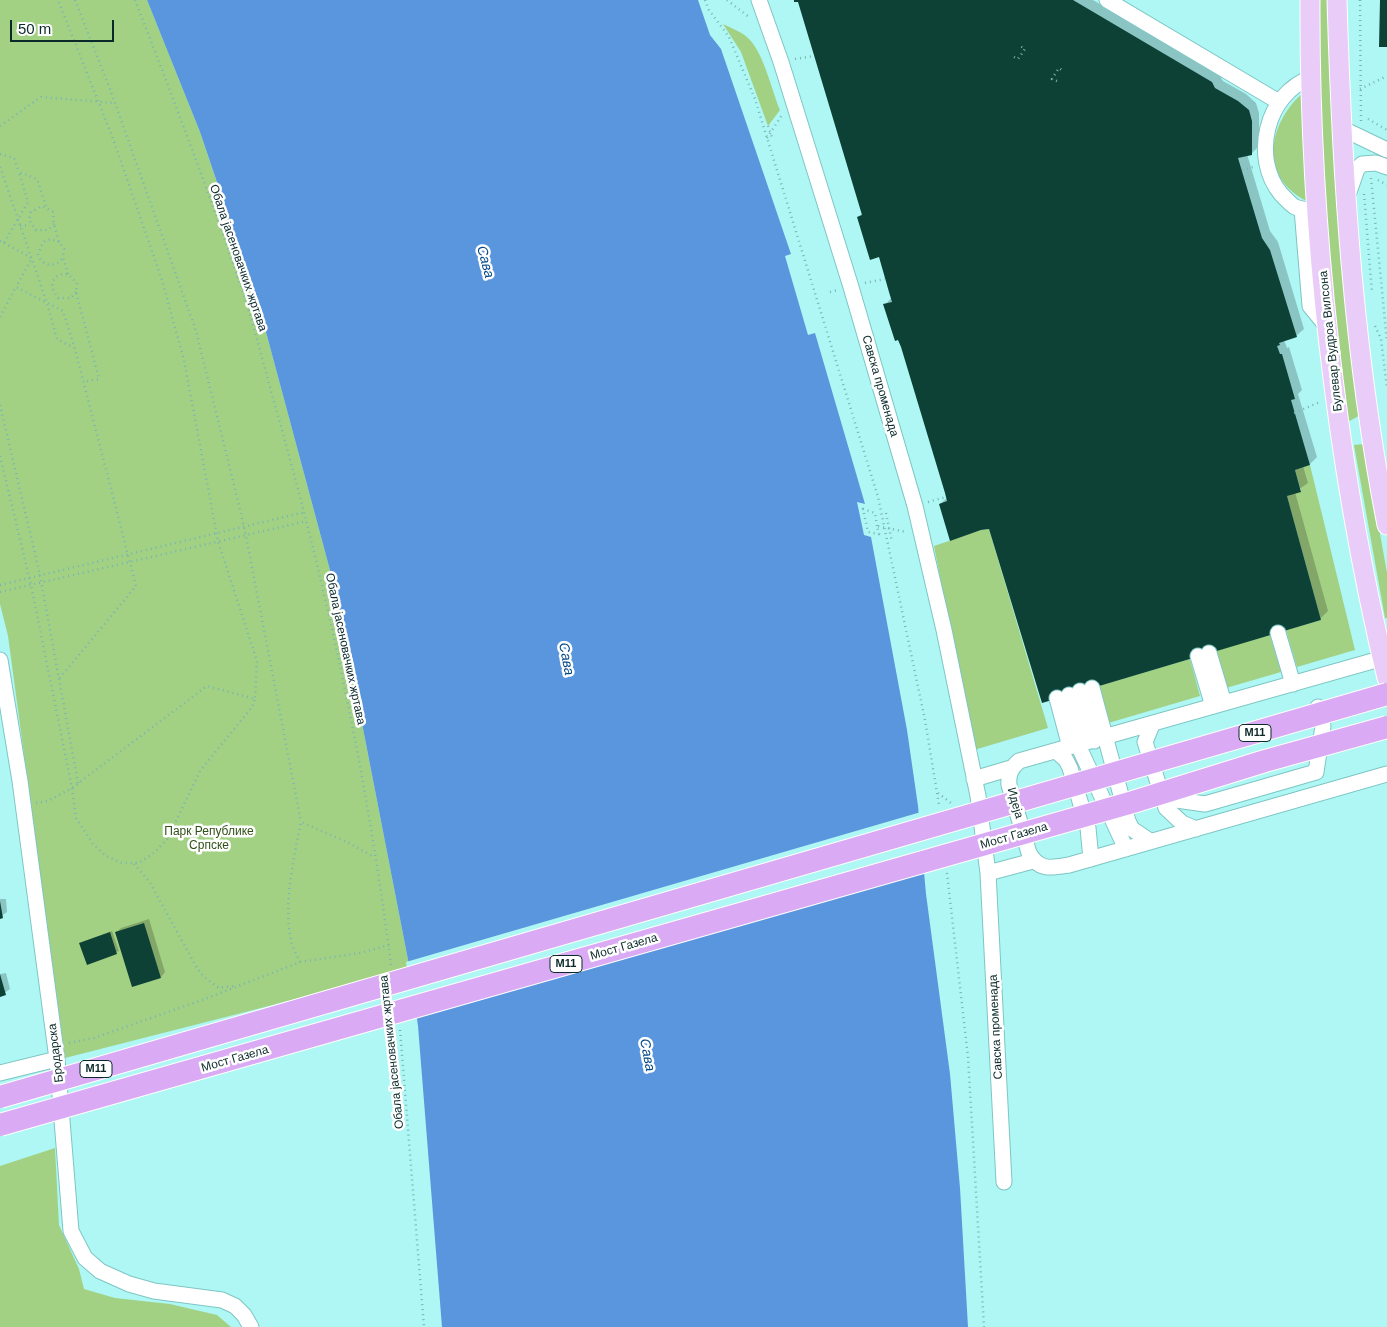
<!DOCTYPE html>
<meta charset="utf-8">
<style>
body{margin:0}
#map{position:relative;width:1387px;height:1327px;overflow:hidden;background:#aef7f4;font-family:Arial,sans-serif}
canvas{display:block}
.scale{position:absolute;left:10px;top:20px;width:104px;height:22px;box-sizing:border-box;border:2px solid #0a2928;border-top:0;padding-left:6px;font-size:15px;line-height:18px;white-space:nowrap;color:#0a2928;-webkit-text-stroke:4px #fff;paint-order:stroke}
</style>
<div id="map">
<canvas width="1387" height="1327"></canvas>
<div class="scale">50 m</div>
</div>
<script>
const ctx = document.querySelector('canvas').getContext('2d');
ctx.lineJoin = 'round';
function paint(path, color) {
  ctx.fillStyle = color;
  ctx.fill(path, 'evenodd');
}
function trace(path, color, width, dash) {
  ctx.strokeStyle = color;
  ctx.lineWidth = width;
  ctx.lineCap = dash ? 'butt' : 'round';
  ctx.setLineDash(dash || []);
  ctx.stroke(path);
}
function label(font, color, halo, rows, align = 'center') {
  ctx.font = font + ' Arial,sans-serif';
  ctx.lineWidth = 5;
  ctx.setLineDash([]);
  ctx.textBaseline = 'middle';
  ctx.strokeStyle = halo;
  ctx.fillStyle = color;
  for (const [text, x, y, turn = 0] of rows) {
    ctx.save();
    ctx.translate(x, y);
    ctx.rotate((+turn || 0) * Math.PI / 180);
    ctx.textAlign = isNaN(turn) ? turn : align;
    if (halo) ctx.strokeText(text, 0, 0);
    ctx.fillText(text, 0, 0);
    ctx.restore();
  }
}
paint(new Path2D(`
 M 0,0 L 147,0 L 200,132 L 259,306 L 338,600 L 410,970 L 65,1058 L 8,636 L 0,604 Z
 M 1310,0 L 1337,0 L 1368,411 L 1340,426 Z
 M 723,24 C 733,29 743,32 750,40 C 764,55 772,91 780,110 L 768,126 L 741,52 Z
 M 1305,91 L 1311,203 C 1258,180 1266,124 1305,91 Z
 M 1364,444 L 1387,573 L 1387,618 L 1385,618 L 1354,445 Z
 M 1310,465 L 1355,650 L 1297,667 L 1286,630 L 1321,620 L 1287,496 L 1301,491 L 1295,470 Z
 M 989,529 L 1048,728 L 974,750 L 934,546 L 981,530 Z
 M 1270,635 L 1281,672 L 1226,688 L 1215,651 Z
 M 1190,659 L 1200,696 L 1105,724 L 1095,687 Z
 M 55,1148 L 59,1225 L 79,1269 L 84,1289 L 115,1298 L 170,1304 L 217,1315 L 231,1327 L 0,1327 L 0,1166 Z`), '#a3d184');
paint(new Path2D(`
 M 147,0 L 698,0 L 710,35 L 721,49 L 791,254 L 785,256 L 808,335 L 815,333 L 865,504 L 857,502 L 864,535 L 871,537 L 907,730 L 918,806 L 926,894 L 950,1074 L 960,1188 L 968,1327 L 442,1327 L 418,1026 L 410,970 L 338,600 L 259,306 L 200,132 Z`), '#5a96dd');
paint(new Path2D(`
 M 921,812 L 926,865 L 413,1009 L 406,962 Z`), '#aef7f4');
paint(new Path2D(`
 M 795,0 L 1093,0 L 1219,75 L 1223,81 L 1246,94 L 1256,103 L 1259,113 L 1259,146 L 1252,153 L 1247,154 L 1270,231 L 1278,242 L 1304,329 L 1296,336 L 1284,340 L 1287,348 L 1289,347 L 1302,390 L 1298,394 L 1317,457 L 1310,464 L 1303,466 L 1308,483 L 1295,492 L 1328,611 L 1320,619 L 990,528 L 940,504 L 948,497 L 902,346 L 885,305 L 892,297 L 880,255 L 858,217 L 863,213 L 799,0 Z
 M 0,899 L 6,899 L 7,912 L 0,917 Z
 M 149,919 L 165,972 L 161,977 L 116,933 L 121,928 Z
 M 112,931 L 119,951 L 88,963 L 80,943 Z
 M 6,973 L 10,989 L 0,996 L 0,974 Z`), '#0003');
paint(new Path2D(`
 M 794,0 L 1073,0 L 1212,82 L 1215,88 L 1238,101 L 1249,110 L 1252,121 L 1252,155 L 1238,158 L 1262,238 L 1270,250 L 1297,337 L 1279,343 L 1280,345 L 1277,346 L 1280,354 L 1282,354 L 1295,399 L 1291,400 L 1310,465 L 1295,470 L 1301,492 L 1287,496 L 1321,620 L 1042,703 L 989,529 L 981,530 L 950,541 L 939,504 L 947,501 L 945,493 L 901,347 L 898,340 L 895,341 L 883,304 L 892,302 L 889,292 L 879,257 L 870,260 L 857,217 L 862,215 L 798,2 L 794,2 Z
 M 1380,0 L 1387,0 L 1387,47 L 1379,47 Z
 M 0,901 L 3,918 L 0,919 Z
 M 144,923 L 161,978 L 132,987 L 115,932 Z
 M 110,932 L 117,954 L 87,965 L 79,943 Z
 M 0,974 L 6,995 L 0,997 Z`), '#0e4135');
const minor = new Path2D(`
 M 759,0 L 781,62 L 851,287 L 915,506 L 944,630 L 978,796 L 988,873 L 1004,1182
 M 1107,0 L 1279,102
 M 1311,78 C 1266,93 1251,158 1281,194 C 1285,198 1290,204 1295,207 C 1302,210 1311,210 1318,211
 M 1341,128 L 1387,150
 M 1348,195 L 1357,169 L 1362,164 L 1376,163 L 1387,167
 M 1302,209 L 1310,306 L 1328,328
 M 1278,633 L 1293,684
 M 1209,653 L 1224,703
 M 1198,656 L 1213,706
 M 1387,657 L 1019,761 C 1011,768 1008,774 1009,785 L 1029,853 C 1039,871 1051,868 1069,865 L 1387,774
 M 0,660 L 20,781 L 57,1059 L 71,1231 L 85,1258 L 100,1271 L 129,1284 L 154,1291 L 222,1300 L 235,1306 L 244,1315 L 251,1327
 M 1092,688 L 1128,821 L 1132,829 L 1150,841
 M 1080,691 L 1094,741
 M 1069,695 L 1082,744
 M 1057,698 L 1070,747
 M 1152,725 L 1145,742 L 1166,808 L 1182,823 L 1196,829
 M 1078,745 L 1126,849
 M 1056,751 L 1066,760 L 1070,768 L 1088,828 L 1091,859
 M 974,779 L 1011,768
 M 1162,798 L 1205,804 L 1316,772 L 1323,726 L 1318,707
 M 988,873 L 1033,861
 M 0,1073 L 57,1059`);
const major = new Path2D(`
 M 1310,0 C 1309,224 1335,461 1387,678
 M 1337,0 C 1342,176 1353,352 1387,525`);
trace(minor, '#7ec6c4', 17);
trace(major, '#fff', 21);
trace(new Path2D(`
 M 75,0 L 110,89 L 196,331 L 244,526 L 301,822
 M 135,0 C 174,100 212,200 246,302 C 257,337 266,373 276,409 C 328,591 367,777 391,965
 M 705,0 L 709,10 L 729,37 L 755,99 L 878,497 L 925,720 L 939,805
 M 727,0 L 749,17
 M 1360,0 L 1361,121
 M 1014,57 L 1018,59 L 1025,49 L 1020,46
 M 795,59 L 814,56
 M 1057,81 L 1052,79 L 1059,68 L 1063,71
 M 1360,89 L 1387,76
 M 1368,119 L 1387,130
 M 0,126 L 41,97 L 114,103
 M 768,126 L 773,140
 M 767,138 L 782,115
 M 0,154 L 14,158 L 19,172
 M 0,167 L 47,303 L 63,311 L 75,349 L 136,586 L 59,679
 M 1242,170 L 1253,167
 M 1371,178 L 1387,342
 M 1378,180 L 1387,185
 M 1364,194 L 1372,293
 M 54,224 L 48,230 L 36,230 L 29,220 L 31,212 L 42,206 L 53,212 L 54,224 L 59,242 L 64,249 L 63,257 L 68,274
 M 20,226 L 30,225
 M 0,241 L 4,243 L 28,202 L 19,172 L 37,179 L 46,206
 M 59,242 L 51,239 L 43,242 L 38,254 C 42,267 56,269 63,257
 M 4,243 L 32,258 L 16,287
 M 865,283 L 885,279
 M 76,292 L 71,298 L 58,298 L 52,288 C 52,278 58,273 68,274 L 77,283 L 76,292 L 99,379 L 83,382
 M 830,292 L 838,290
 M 0,317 L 16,287 L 47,303 L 57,339 L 74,348
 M 1375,326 L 1381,339 L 1387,388
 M 0,405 L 40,575 L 78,783
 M 1294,413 L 1320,402
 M 0,456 L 31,585 L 72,788 L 76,818 L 93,844 L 106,856 L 122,863 L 139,863 L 155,852 L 168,838 L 200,771 L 252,707 L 255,699
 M 928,502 L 946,497
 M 886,513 L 892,542
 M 877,526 L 875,513 L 863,509 L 868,532 L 879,534 L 877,526 L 906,532
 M 0,585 L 305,512
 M 0,592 L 307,521
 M 938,793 L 951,803
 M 36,803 L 48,801 L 72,788 L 207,686 L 255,699 L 257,661 L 218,541 L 184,360 L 161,277 L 112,136 L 58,0
 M 134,864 L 149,881 L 197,968 L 204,977 L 219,988 L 234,986
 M 947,873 L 968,1057 L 984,1327
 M 300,962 C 297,955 292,947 291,940 C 283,905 294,857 301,822 L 349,843 L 374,857
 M 400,1030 L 424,1327
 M 69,1043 L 94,1038 L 205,999 L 300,962 L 360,953 L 389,945`), '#79b4b2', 2.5, [1, 4]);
trace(minor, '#fff', 15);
trace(major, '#e9cdf8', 19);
const highwayBridge = new Path2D(`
 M 0,1097 L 1387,694
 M 0,1125 L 1133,802 L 1265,761 L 1387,727`);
trace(highwayBridge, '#fff', 24, []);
trace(highwayBridge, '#daabf4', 22);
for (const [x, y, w] of [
 [1255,733,32],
 [566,964,32],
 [96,1069,32]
]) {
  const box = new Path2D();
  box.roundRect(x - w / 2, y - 8.5, w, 17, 4);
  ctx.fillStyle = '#fff';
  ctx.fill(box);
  trace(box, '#0a2928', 1);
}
label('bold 11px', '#0a2928', null, [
 ["M11",1255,733],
 ["M11",566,964],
 ["M11",96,1069]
]);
label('12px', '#0a2928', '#fff', [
 ["Обала јасеновачких жртава",238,258,71],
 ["Булевар Вудроа Вилсона",1331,341,-96],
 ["Савска променада",880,386,74],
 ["Обала јасеновачких жртава",345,649,78],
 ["Идеја",1015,803,74],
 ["Мост Газела",1014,836,-16],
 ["Мост Газела",624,947,-16],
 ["Савска променада",996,1027,-93],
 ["Обала јасеновачких жртава",392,1052,-96],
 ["Бродарска",56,1053,-97],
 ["Мост Газела",235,1059,-16]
]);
label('12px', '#315017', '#fff', [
 ["Парк Републике",209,832],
 ["Српске",209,846]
]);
label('italic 14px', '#034787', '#fff', [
 ["Сава",485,262,75],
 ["Сава",566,659,79],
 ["Сава",647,1055,79]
]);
</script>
